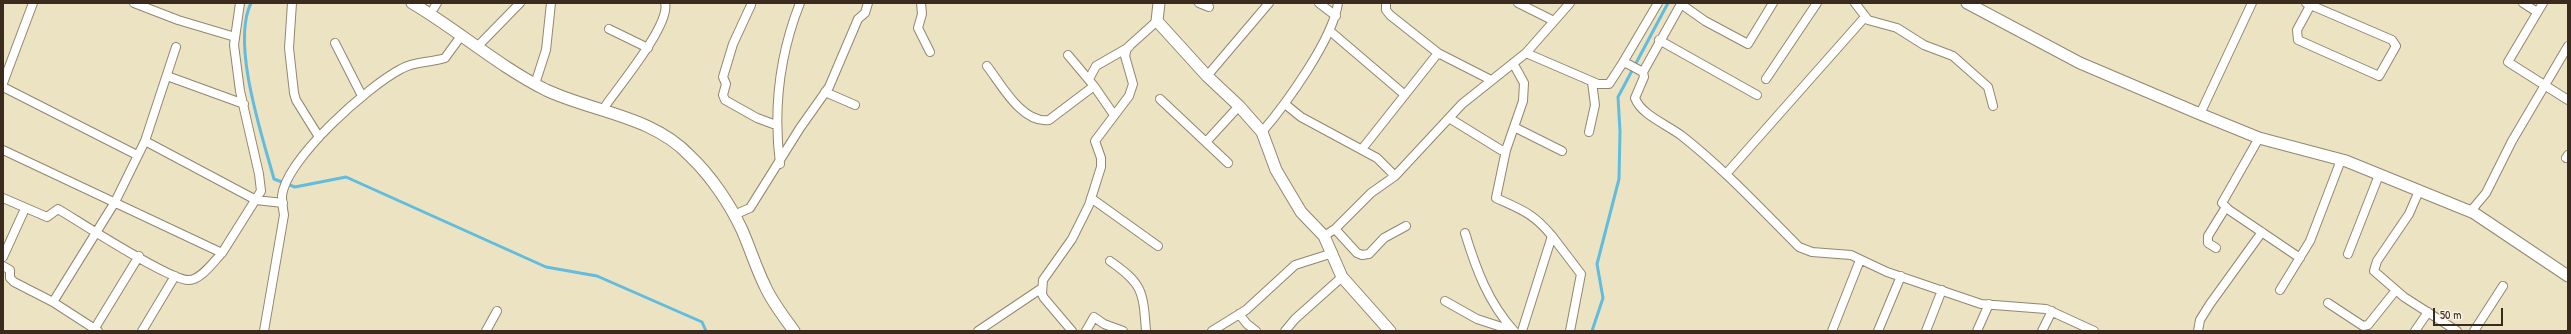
<!DOCTYPE html>
<style>
body{margin:0}
#map{position:relative;width:2571px;height:334px;overflow:hidden;background:#ebe3c1;font-family:"Patrick Hand",sans-serif}
canvas{display:block}
.frame{position:absolute;inset:0;border:4px solid #3b2a1e;pointer-events:none}
.scale{position:absolute;left:2433px;top:308px;width:70px;height:18px;box-sizing:border-box;border:2px solid #3b2a1e;border-top:0;padding-left:5px;font-size:12px;line-height:14px;white-space:nowrap;color:#3b2a1e;-webkit-text-stroke:3px #fcf5e5;paint-order:stroke}
</style>
<div id="map">
<canvas width="2571" height="334"></canvas>
<div class="frame"></div>
<div class="scale">50 m</div>
</div>
<script>
const ctx = document.querySelector('canvas').getContext('2d');
ctx.lineJoin = 'round';
function trace(path, color, width, dash) {
  ctx.strokeStyle = color;
  ctx.lineWidth = width;
  ctx.lineCap = dash ? 'butt' : 'round';
  ctx.setLineDash(dash || []);
  ctx.stroke(path);
}
trace(new Path2D(`
 M 251,3 C 231,44 262,135 274,179 L 295,187 L 346,177 L 546,267 L 597,276 L 702,322 L 706,331
 M 1592,331 L 1603,298 L 1597,264 L 1619,179 L 1620,131 L 1618,97 L 1668,3`), '#62bcdf', 3);
const street = new Path2D(`
 M 134,3 L 178,20 L 235,37
 M 292,3 L 289,48 L 294,93 L 296,100 L 319,137
 M 921,3 L 922,14 L 918,28 L 930,52
 M 1199,3 L 1209,7
 M 1319,3 L 1336,16
 M 1386,3 L 1386,10 L 1390,15 L 1438,53 L 1491,80
 M 1518,3 L 1554,21
 M 1855,3 L 1868,20 L 1897,28 L 1924,45 L 1953,56 L 1988,87 L 1993,106
 M 2306,3 L 2392,40 L 2396,46 L 2379,76 L 2298,40 L 2297,30 L 2310,6 L 2312,3
 M 2523,3 L 2537,12
 M 2543,3 L 2508,62 L 2568,100
 M 751,5 L 733,44 L 723,77 L 726,84 L 723,95 L 725,100 L 757,118 L 776,125
 M 434,8 L 437,3
 M 609,29 L 648,48
 M 1330,31 L 1405,95
 M 1659,40 L 1757,95
 M 335,43 L 362,96
 M 477,47 L 520,3
 M 1526,53 L 1598,84 L 1609,84 L 1622,64 L 1626,63 L 1643,72 L 1644,77 L 1635,98 C 1641,115 1668,125 1682,136 C 1724,169 1761,209 1799,247 L 1812,252 L 1851,255 L 1887,272 L 1981,304 L 2046,309 L 2094,331
 M 1068,55 L 1094,86 L 1114,115
 M 1622,64 L 1658,3
 M 987,66 C 1001,84 1022,124 1049,120 L 1094,86
 M 1643,72 L 1681,4 L 1705,21 L 1748,44 L 1773,3
 M 167,76 L 244,104
 M 1207,76 L 1269,3
 M 1089,79 L 1096,66 L 1129,47
 M 1766,79 L 1817,3
 M 3,83 L 33,3
 M 535,84 L 546,50 L 551,3
 M 3,87 L 137,155
 M 825,92 L 855,105
 M 1160,99 L 1228,163
 M 1285,104 L 1301,117 L 1377,158 L 1395,176
 M 606,105 C 619,86 671,24 665,3
 M 2200,114 L 2252,3
 M 1449,118 L 1501,150 L 1506,150 L 1523,101 L 1524,83 L 1513,63
 M 1514,127 L 1562,151
 M 1262,132 C 1286,104 1333,39 1338,3
 M 1589,132 L 1595,105 L 1592,82
 M 2259,138 L 2222,203 L 2229,210 L 2300,258
 M 145,141 L 256,200 L 283,203
 M 1206,142 L 1239,106
 M 1362,149 L 1438,53
 M 3,150 L 222,253 L 261,191 L 259,174 L 240,91 L 234,45 L 240,3
 M 1506,150 L 1496,198 C 1522,210 1533,213 1552,236
 M 2566,158 L 2568,155
 M 780,164 C 773,108 779,56 800,3
 M 1726,174 L 1865,17
 M 2419,191 L 2409,214 L 2377,261 L 2374,271 L 2404,297 L 2457,331
 M 3,198 L 47,217 L 58,209 C 80,222 170,281 189,280 C 201,280 214,261 222,253
 M 1091,198 L 1158,246
 M 2470,212 L 2486,193 L 2512,141 L 2568,46
 M 734,215 L 750,208 L 800,128 L 829,87 L 858,19 L 865,13 L 868,3
 M 1335,229 L 1357,253 L 1362,255 L 1369,254 L 1384,238 L 1406,226
 M 1465,233 C 1476,269 1488,302 1514,331
 M 1324,236 L 1335,229 L 1371,193 L 1395,176 L 1462,104 L 1526,53 L 1570,3
 M 2216,248 L 2208,243 L 2208,236 L 2226,207
 M 2348,254 L 2379,175
 M 3,257 L 23,213
 M 1110,261 C 1143,284 1143,291 1146,331
 M 3,266 L 10,270 L 10,278 L 14,282 L 53,302 L 115,202 L 145,141 L 176,47
 M 2280,290 L 2310,241 L 2341,160
 M 1445,301 L 1477,319 L 1514,331
 M 53,302 L 98,331
 M 2328,303 L 2363,326 L 2368,325 L 2396,290
 M 1239,314 L 1247,324 L 1256,331
 M 95,328 L 139,256
 M 142,331 L 175,276
 M 264,331 L 284,215 C 283,209 282,202 282,196 C 286,159 368,86 401,69 C 414,61 430,63 445,58 L 461,36
 M 486,331 L 497,311
 M 978,331 L 1042,288
 M 1072,331 L 1044,298 L 1042,294 L 1043,280 L 1072,239 L 1089,205 L 1101,167 L 1101,158 L 1095,141 L 1129,96 L 1133,84 L 1125,56 L 1127,48 L 1157,21
 M 1086,331 L 1094,317 L 1104,324 L 1123,331
 M 1212,331 L 1246,310 L 1295,265 L 1333,253
 M 1285,331 L 1295,319 L 1342,277
 M 1522,331 L 1552,236 L 1581,274 L 1570,331
 M 1832,331 L 1860,260
 M 1878,331 L 1901,276
 M 1926,331 L 1942,290
 M 1977,331 L 1989,304
 M 2042,331 L 2052,311
 M 2198,331 L 2200,320 L 2210,304 L 2262,232
 M 2415,331 L 2428,312
 M 2474,331 L 2503,286`);
const secondary = new Path2D(`
 M 412,3 C 458,30 498,66 546,90 C 593,112 653,116 690,156 C 711,176 730,204 742,230 C 750,248 756,268 765,286 C 772,302 784,317 794,331
 M 1159,3 L 1157,21 L 1207,76 L 1239,106 L 1262,132 L 1276,170 L 1301,212 L 1324,236 L 1342,277 L 1390,331
 M 1967,3 L 2080,63 L 2200,114 L 2259,138 L 2346,161 L 2474,213 L 2568,276`);
trace(street, '#938670', 10);
trace(secondary, '#938670', 13);
trace(street, '#fff', 8);
trace(secondary, '#fff', 11);
</script>
